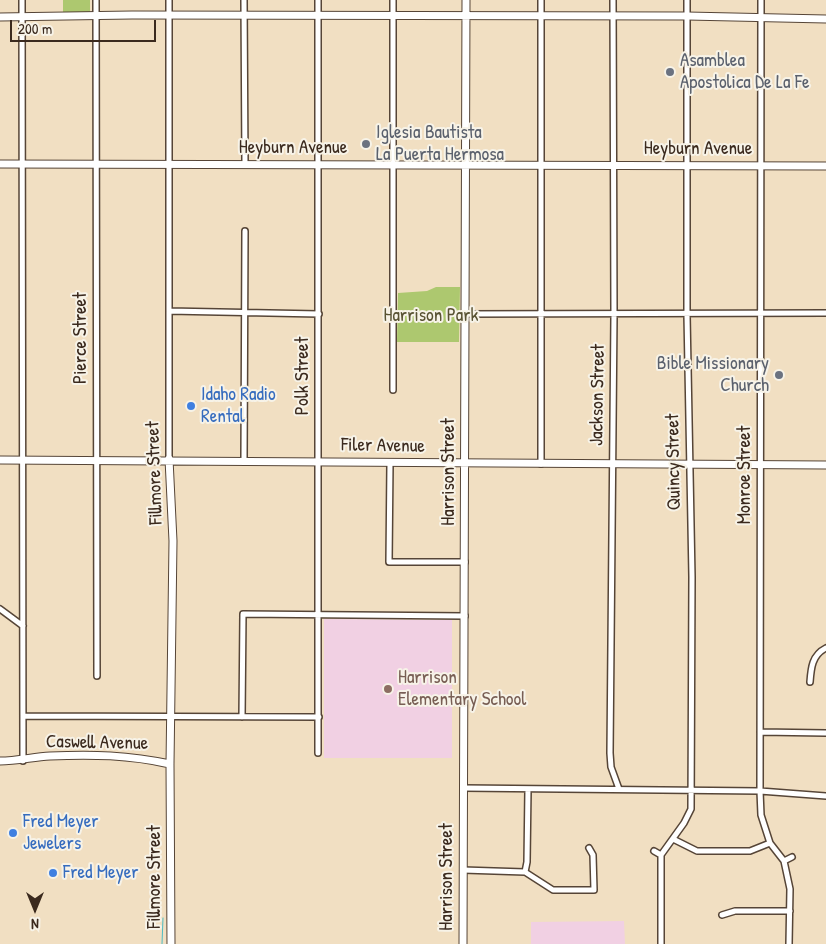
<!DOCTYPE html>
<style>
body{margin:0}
#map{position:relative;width:826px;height:944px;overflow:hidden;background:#f1dfc2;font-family:"Patrick Hand",sans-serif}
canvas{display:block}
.north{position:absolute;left:10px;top:884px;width:50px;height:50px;-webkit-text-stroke:4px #f7f3e8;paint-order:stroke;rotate:180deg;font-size:14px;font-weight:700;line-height:20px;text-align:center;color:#3b2a1e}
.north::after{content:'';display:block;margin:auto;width:18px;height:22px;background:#3b2a1e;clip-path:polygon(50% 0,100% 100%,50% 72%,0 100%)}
.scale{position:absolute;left:10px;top:20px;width:146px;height:22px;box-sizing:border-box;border:2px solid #3b2a1e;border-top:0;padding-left:6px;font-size:15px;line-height:18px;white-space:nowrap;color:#3b2a1e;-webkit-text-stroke:4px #f7f3e8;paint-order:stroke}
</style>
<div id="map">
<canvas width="826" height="944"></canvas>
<div class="north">N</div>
<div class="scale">200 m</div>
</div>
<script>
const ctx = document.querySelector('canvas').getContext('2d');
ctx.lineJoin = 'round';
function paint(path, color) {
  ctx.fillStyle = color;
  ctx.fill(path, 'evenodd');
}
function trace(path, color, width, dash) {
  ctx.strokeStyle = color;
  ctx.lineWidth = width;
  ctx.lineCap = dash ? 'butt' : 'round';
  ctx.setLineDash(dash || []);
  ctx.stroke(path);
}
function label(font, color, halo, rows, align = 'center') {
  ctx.font = font + ' "Patrick Hand",sans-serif';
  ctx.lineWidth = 4;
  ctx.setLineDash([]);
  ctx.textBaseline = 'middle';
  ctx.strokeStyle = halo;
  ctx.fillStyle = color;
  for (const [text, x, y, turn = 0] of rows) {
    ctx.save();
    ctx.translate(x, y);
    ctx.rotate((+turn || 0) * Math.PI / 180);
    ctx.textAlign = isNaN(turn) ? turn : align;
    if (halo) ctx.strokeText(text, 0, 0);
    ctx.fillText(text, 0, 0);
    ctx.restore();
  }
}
paint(new Path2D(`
 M 324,619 L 452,620 L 452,758 L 324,758 Z
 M 624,921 L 625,944 L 531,944 L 531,922 Z`), '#f1d0e3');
paint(new Path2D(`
 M 63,0 L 90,0 L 90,13 L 63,13 Z
 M 436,287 L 460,287 L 459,342 L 397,342 L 398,293 L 427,291 Z`), '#adc86f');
trace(new Path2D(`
 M 162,944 L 163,918`), '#4dbcc4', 1);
const street = new Path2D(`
 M 22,0 L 23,761
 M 96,0 L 97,676
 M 169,0 L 169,459
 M 244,0 L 245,164
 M 318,0 L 318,753
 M 393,0 L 393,390
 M 541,0 L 541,464
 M 613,0 L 614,315 L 610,753 L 611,767 L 619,789
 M 761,0 L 760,791 L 761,815 L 770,843 L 784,861 L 790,889 L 789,944
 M 169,311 L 319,314
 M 465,314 L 826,313
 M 244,460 L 245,231
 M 390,463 L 389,562 L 465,562
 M 0,609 L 23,626
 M 810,682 C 811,668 812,655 826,648
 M 23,716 L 319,717
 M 242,717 L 243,614 L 465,616
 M 760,732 L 826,733
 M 463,788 L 760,791 L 826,796
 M 673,839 L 697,851 L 750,851 L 770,843
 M 654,851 L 661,855
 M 784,861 L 792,857
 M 463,870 L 525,872 L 553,890 L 594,890 L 593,855 L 589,848
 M 525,872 L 527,862 L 528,789
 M 722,915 L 735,911 L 790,911
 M 661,944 L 661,855 L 684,823 L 691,809 L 692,577 L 687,315 L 687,0`);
const secondary = new Path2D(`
 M 0,17 L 132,15 L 687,16 L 826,19
 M 0,164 L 826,166
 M 169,459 L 173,541 L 170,764 L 171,944
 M 0,460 L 826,465
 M 0,761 C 17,761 33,757 50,756 C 92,754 129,755 170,764
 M 463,944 L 466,0`);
trace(street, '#564537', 8);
trace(secondary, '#564537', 9);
trace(street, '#fff', 5);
trace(secondary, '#fff', 7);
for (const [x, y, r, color] of [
 [670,72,5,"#6b7280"],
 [366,144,5,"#6b7280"],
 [779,375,5,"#6b7280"],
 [191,406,5,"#3f7fe0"],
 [388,689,5,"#8d6e63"],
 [13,833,5,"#3f7fe0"],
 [53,873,5,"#3f7fe0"]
]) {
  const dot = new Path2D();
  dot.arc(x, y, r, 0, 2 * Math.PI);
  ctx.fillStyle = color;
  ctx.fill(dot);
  trace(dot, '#f7f3e8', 2);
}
label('19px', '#5b616d', '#f7f3e8', [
 ["Asamblea",680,61],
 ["Apostolica De La Fe",680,83],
 ["Iglesia Bautista",376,133],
 ["La Puerta Hermosa",376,155],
 ["Bible Missionary",769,364,"right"],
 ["Church",769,386,"right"]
], 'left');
label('19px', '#3b2a1e', '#f7f3e8', [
 ["Heyburn Avenue",293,148],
 ["Heyburn Avenue",698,149],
 ["Pierce Street",81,338,-90],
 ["Polk Street",303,376,-90],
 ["Jackson Street",598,395,-89],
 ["Filer Avenue",383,446,1],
 ["Quincy Street",674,462,-91],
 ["Harrison Street",449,472,-90],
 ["Fillmore Street",155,473,-92],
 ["Monroe Street",745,475,-90],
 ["Caswell Avenue",97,743,1],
 ["Fillmore Street",155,877,-90],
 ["Harrison Street",447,877,-90]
]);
label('19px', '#585232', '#f7f3e8', [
 ["Harrison Park",431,316]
]);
label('19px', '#366cbe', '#f7f3e8', [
 ["Idaho Radio",201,395],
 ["Rental",201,417],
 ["Fred Meyer",23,822],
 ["Jewelers",23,844],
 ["Fred Meyer",63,873]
], 'left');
label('19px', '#785e54', '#f7f3e8', [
 ["Harrison",398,678],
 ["Elementary School",398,700]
], 'left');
</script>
